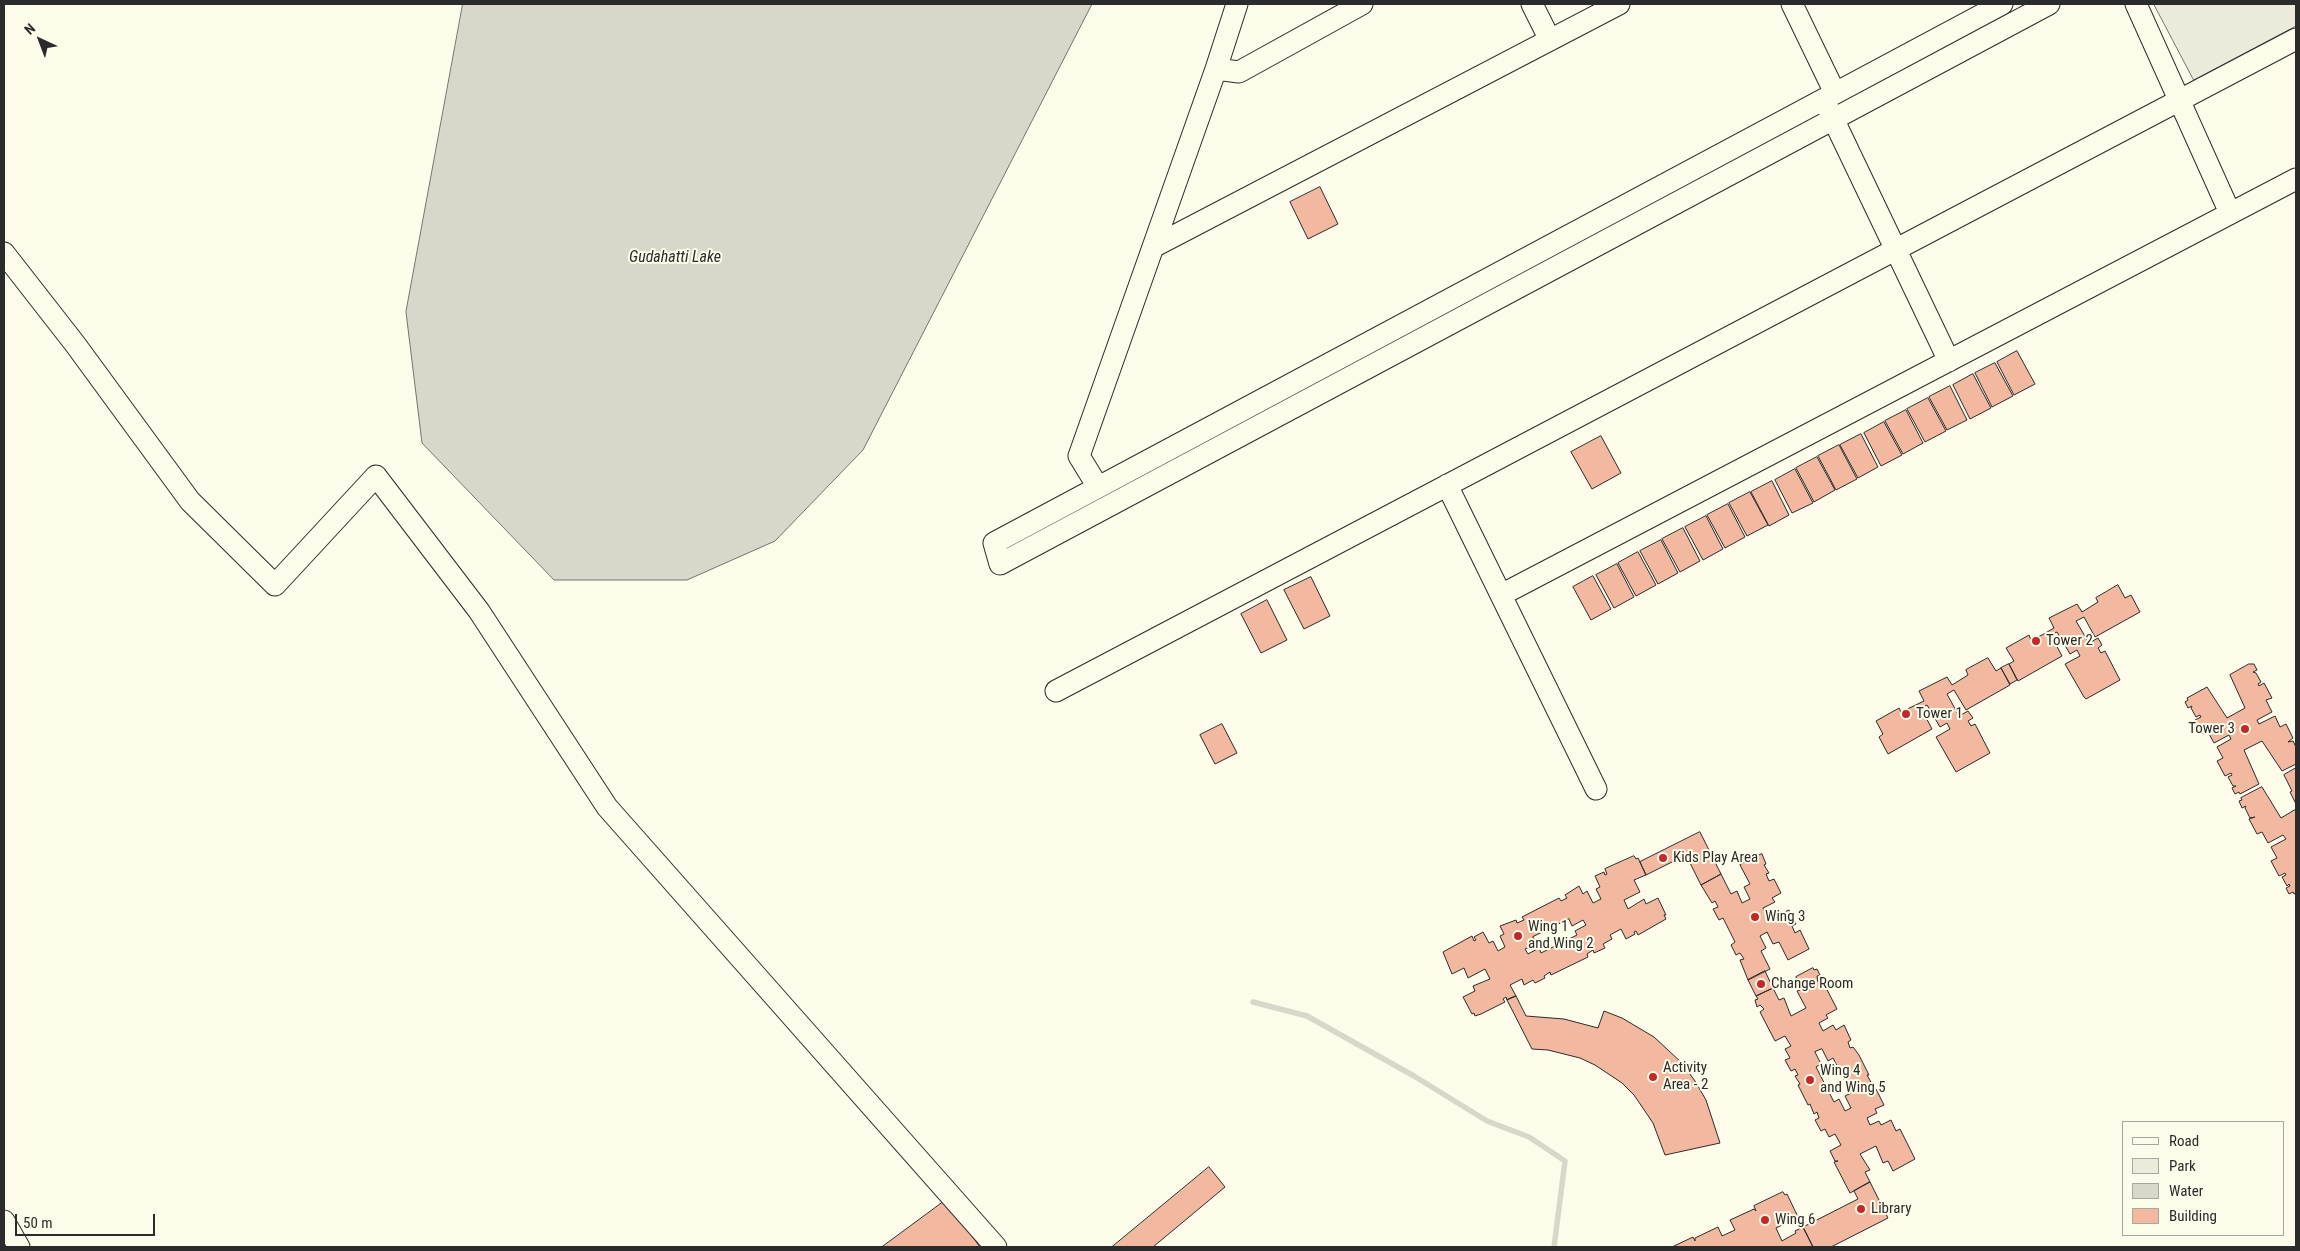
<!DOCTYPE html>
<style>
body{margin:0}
#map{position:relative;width:2300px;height:1251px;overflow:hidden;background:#fdfbea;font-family:"Roboto Condensed",sans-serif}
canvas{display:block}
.frame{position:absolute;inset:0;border:5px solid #2b2b2b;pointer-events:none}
.legend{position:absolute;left:2122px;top:1121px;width:162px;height:115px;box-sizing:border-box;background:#fdfbea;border:1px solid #a9a89e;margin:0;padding:6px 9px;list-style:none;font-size:15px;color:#2b2b2b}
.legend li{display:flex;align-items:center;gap:10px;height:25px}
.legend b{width:25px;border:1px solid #a9a89e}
.north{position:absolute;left:15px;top:15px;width:50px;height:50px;-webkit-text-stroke:4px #fdfbea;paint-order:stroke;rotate:317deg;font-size:14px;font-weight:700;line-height:20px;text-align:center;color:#2b2b2b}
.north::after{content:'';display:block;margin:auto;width:18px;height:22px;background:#2b2b2b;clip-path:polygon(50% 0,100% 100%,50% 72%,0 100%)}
.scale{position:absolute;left:15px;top:1214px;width:140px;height:22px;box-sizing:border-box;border:2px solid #2b2b2b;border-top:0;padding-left:6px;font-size:15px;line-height:18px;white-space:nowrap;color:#2b2b2b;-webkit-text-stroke:4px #fdfbea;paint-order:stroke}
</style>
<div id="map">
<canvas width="2300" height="1251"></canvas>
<div class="frame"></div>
<ul class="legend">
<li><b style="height:6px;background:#fdfbea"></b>Road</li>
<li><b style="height:14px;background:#ecebdb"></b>Park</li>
<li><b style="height:14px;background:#d8d7c9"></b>Water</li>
<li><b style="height:14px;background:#f2b8a0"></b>Building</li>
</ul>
<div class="north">N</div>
<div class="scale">50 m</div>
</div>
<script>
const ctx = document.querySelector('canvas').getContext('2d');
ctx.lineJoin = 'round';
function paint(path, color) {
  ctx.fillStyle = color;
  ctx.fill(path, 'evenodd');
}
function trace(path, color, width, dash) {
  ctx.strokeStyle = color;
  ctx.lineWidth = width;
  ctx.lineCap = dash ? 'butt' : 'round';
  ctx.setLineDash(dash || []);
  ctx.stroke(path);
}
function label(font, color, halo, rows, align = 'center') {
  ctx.font = font + ' "Roboto Condensed",sans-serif';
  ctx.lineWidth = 4;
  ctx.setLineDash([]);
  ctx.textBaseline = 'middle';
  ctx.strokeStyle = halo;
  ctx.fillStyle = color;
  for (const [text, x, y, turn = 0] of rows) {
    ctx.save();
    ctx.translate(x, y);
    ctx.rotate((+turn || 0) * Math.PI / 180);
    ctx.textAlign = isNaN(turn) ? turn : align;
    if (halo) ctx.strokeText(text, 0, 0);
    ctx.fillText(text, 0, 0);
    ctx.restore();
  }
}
const green = new Path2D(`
 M 2154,4 L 2296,4 L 2296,26 L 2194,80 Z`);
paint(green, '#ecebdb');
trace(green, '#74746e', 1);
const water = new Path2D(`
 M 463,4 L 1092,4 L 863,450 L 775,541 L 687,580 L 554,580 L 422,443 L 406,312 Z`);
paint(water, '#d8d7c9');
trace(water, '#74746e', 1);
trace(new Path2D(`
 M 1253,1002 L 1307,1016 L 1414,1076 L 1487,1121 L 1529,1137 L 1565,1161 L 1554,1247`), '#d8d7c9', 5.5);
const building = new Path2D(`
 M 1320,187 L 1338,224 L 1308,239 L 1290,202 Z
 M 2017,351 L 2035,384 L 2014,395 L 1997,362 Z
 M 1995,363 L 2013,396 L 1992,407 L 1975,373 Z
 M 1973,374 L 1991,408 L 1970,419 L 1953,385 Z
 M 1950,386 L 1967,420 L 1947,430 L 1929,397 Z
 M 1928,398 L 1946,431 L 1925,442 L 1907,409 Z
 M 1906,410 L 1923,443 L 1903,454 L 1885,421 Z
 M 1884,422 L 1902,455 L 1881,466 L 1864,433 Z
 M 1861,434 L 1878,467 L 1858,478 L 1840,445 Z
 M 1601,436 L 1621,473 L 1592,489 L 1571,452 Z
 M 1839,445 L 1857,479 L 1836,490 L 1818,456 Z
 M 1817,457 L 1835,490 L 1814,502 L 1796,468 Z
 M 1795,469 L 1813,503 L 1792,513 L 1775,480 Z
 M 1772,481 L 1789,515 L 1769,526 L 1751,492 Z
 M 1750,492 L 1768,525 L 1747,536 L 1729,503 Z
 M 1728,504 L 1745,537 L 1725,548 L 1707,515 Z
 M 1706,516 L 1723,549 L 1703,560 L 1685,527 Z
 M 1683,528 L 1700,561 L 1680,572 L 1662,539 Z
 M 1661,540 L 1678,573 L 1658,584 L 1640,551 Z
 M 1638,552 L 1656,585 L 1636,596 L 1618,563 Z
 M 1617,564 L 1634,597 L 1614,608 L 1596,575 Z
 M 1593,576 L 1611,609 L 1591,620 L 1573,587 Z
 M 1311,577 L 1330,616 L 1304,629 L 1284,590 Z
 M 2118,585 L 2125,598 L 2131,595 L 2140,612 L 2095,637 L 2084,617 L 2076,621 L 2089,643 L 2098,638 L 2102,645 L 2098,648 L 2101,653 L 2105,651 L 2120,680 L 2086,699 L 2084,697 L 2065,664 L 2080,656 L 2077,650 L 2070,654 L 2057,632 L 2051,635 L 2062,656 L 2018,681 L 2009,664 L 2014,661 L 2006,648 L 2029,635 L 2031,640 L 2042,635 L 2054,628 L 2049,618 L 2077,604 L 2082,612 L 2098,602 L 2096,598 Z
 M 1267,600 L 1287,640 L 1261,653 L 1241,614 Z
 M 1988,658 L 1996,671 L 2001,668 L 2010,685 L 1966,710 L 1954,690 L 1947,694 L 1959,716 L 1968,711 L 1973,718 L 1968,721 L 1971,726 L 1975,724 L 1990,753 L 1956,772 L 1936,737 L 1950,729 L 1947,723 L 1940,727 L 1927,705 L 1921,708 L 1932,729 L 1888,754 L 1879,737 L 1883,734 L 1876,721 L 1899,708 L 1901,712 L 1924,701 L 1919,691 L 1947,677 L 1952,685 L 1968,675 L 1966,670 Z
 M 2009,664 L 2017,680 L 2010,684 L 2001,668 Z
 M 2249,664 L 2254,664 L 2257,670 L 2253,672 L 2256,673 L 2261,682 L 2258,684 L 2259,686 L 2264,683 L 2272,698 L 2266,700 L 2272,712 L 2257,720 L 2259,724 L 2275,716 L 2280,727 L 2286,724 L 2293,738 L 2288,742 L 2293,741 L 2296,747 L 2296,764 L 2282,771 L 2262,741 L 2244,750 L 2259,784 L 2240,794 L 2239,792 L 2235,794 L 2232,788 L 2236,786 L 2233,786 L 2228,777 L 2232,775 L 2231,773 L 2225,776 L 2217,761 L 2223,758 L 2217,747 L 2231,739 L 2229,735 L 2214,743 L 2208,732 L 2203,734 L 2195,720 L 2201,717 L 2200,715 L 2196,717 L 2191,708 L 2192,706 L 2188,708 L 2185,702 L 2188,700 L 2187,698 L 2207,687 L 2227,718 L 2245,708 L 2230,675 Z
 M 1222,724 L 1237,753 L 1215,764 L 1200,735 Z
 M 2296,768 L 2296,804 L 2290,792 L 2292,791 L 2284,775 Z
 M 2262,787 L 2281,818 L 2296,809 L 2296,893 L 2294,894 L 2293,892 L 2289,894 L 2286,888 L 2290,886 L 2289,884 L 2287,886 L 2282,877 L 2286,875 L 2285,873 L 2279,876 L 2271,861 L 2277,858 L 2271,847 L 2286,839 L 2283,835 L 2268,843 L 2262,832 L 2257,834 L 2249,819 L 2255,817 L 2250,818 L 2245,808 L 2246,806 L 2242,808 L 2239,801 L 2242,800 L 2241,798 Z
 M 1700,832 L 1721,874 L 1701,885 L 1686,855 L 1646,875 L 1640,862 Z
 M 1762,854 L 1766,864 L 1764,865 L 1769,873 L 1766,874 L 1769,881 L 1774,879 L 1781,893 L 1772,898 L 1775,902 L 1763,908 L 1767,916 L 1778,910 L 1780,914 L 1789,910 L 1796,924 L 1792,926 L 1795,933 L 1800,930 L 1809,949 L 1788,960 L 1779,942 L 1773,944 L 1767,932 L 1760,936 L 1766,948 L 1761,951 L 1770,969 L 1748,980 L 1740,960 L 1744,959 L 1740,953 L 1736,955 L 1731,945 L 1735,942 L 1723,918 L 1719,920 L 1713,909 L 1718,907 L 1715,901 L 1712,903 L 1701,885 L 1721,874 L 1731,894 L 1737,891 L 1742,903 L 1750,899 L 1744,887 L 1750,884 L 1740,865 Z
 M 1634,856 L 1636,859 L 1638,858 L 1646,875 L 1634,880 L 1640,892 L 1624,900 L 1628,909 L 1644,899 L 1646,904 L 1658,898 L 1666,915 L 1664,915 L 1666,919 L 1638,935 L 1636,931 L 1634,932 L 1635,934 L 1626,939 L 1621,929 L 1610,935 L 1612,939 L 1603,944 L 1605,948 L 1594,953 L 1593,950 L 1587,954 L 1588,957 L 1551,975 L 1550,972 L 1544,976 L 1545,978 L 1535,983 L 1533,980 L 1524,985 L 1522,979 L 1510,985 L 1516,996 L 1507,1000 L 1506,997 L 1503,999 L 1505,1002 L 1481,1014 L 1475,1016 L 1474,1013 L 1472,1014 L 1463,997 L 1475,991 L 1473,986 L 1490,979 L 1485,969 L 1468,978 L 1464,968 L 1452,974 L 1443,952 L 1472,936 L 1474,941 L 1476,940 L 1474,937 L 1483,932 L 1489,943 L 1493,941 L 1498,951 L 1505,947 L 1500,936 L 1504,934 L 1500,926 L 1516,920 L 1517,923 L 1524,920 L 1522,917 L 1559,898 L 1561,901 L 1567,898 L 1565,895 L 1579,886 L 1583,894 L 1587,891 L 1593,903 L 1601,899 L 1596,889 L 1600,887 L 1595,876 L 1604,872 L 1605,875 L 1607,874 L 1605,869 ZM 1569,919 L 1572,926 L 1583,920 L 1586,925 L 1575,931 L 1577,935 L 1541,953 L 1539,948 L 1528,954 L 1525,949 L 1537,944 L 1533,937 Z
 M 1813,968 L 1814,970 L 1817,969 L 1820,975 L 1817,976 L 1818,982 L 1822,980 L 1837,1009 L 1826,1015 L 1828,1018 L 1819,1023 L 1823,1031 L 1833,1025 L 1836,1030 L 1844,1025 L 1851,1040 L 1848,1042 L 1850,1048 L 1853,1047 L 1859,1055 L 1869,1075 L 1867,1075 L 1872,1084 L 1869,1085 L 1872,1091 L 1876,1089 L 1884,1105 L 1875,1109 L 1877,1113 L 1867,1118 L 1870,1125 L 1879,1121 L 1881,1125 L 1891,1120 L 1896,1131 L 1900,1129 L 1915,1159 L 1893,1171 L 1888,1161 L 1883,1163 L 1876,1146 L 1860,1154 L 1870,1170 L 1865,1172 L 1870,1182 L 1850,1193 L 1834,1162 L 1838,1161 L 1835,1161 L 1830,1151 L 1841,1145 L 1835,1134 L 1829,1137 L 1825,1129 L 1821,1131 L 1815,1120 L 1819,1118 L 1817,1112 L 1814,1114 L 1810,1104 L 1808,1105 L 1798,1085 L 1800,1084 L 1795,1076 L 1798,1075 L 1795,1069 L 1791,1071 L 1785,1060 L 1790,1058 L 1785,1049 L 1791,1046 L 1785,1036 L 1775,1041 L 1760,1012 L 1764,1009 L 1760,1005 L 1757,1007 L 1755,1000 L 1758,999 L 1756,996 L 1773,988 L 1779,1000 L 1784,998 L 1791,1016 L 1806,1008 L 1797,991 L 1802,989 L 1796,977 ZM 1822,1049 L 1828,1061 L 1833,1058 L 1851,1093 L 1845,1096 L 1851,1108 L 1845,1111 L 1839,1099 L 1834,1102 L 1816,1067 L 1821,1064 L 1815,1052 Z
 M 1765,971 L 1773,988 L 1756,996 L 1748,980 Z
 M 1516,996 L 1526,1016 L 1564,1019 L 1598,1028 L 1604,1011 L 1622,1018 L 1654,1037 L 1682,1063 L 1695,1081 L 1706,1100 L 1720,1143 L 1665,1155 L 1653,1123 L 1634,1095 L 1622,1083 L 1595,1065 L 1580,1058 L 1548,1050 L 1532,1049 L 1507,1000 Z
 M 1209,1167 L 1225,1187 L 1153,1247 L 1112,1247 Z
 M 1870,1182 L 1888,1218 L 1831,1247 L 1813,1247 L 1803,1227 L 1858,1199 L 1854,1191 Z
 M 1783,1192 L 1785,1195 L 1787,1194 L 1799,1219 L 1791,1223 L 1790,1221 L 1776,1228 L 1782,1241 L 1796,1233 L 1795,1231 L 1803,1227 L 1813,1247 L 1672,1247 L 1693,1237 L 1695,1241 L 1695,1238 L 1718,1227 L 1722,1236 L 1735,1230 L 1730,1220 L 1754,1209 L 1756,1211 L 1754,1206 Z
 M 946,1200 L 980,1247 L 882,1247 Z`);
paint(building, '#f2b8a0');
trace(building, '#2b2b2b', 1);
const minor = new Path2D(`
 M 1532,4 L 1550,40
 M 1792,4 L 1835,93
 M 2002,4 L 994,543 L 1000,564 L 2049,4
 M 2136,4 L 2230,213
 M 1216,69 L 1239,72 L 1362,4
 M 1827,106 L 1949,361
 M 1153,247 L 1619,4
 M 4,253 L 75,344 L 190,501 L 275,585 L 376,476 L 479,611 L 607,807 L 996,1247
 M 1447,485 L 1596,789
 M 1098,487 L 1079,456 L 1216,69 L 1237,4
 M 1501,595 L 2296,179
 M 1056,691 L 2296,39
 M 4,1221 L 19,1247`);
trace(minor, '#2b2b2b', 23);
trace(minor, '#fdfbea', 21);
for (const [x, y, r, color] of [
 [2036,641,5,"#c62828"],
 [1906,714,5,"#c62828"],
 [2245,729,5,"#c62828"],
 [1663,858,5,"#c62828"],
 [1755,917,5,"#c62828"],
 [1518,936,5,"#c62828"],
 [1761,984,5,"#c62828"],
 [1653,1077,5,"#c62828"],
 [1810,1080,5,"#c62828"],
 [1861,1209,5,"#c62828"],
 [1765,1220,5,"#c62828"]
]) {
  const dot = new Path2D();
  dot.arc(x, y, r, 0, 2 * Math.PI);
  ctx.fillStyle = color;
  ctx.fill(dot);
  trace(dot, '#fdfbea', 2);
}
label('15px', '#2b2b2b', '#fdfbea', [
 ["Tower 2",2046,641],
 ["Tower 1",1916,714],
 ["Tower 3",2235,729,"right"],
 ["Kids Play Area",1673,858],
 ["Wing 3",1765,917],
 ["Wing 1",1528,927],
 ["and Wing 2",1528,944],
 ["Change Room",1771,984],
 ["Activity",1663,1068],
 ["Area - 2",1663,1085],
 ["Wing 4",1820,1071],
 ["and Wing 5",1820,1088],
 ["Library",1871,1209],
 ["Wing 6",1775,1220]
], 'left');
label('italic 16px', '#2b2b2b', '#fdfbea', [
 ["Gudahatti Lake",675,258]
]);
</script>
